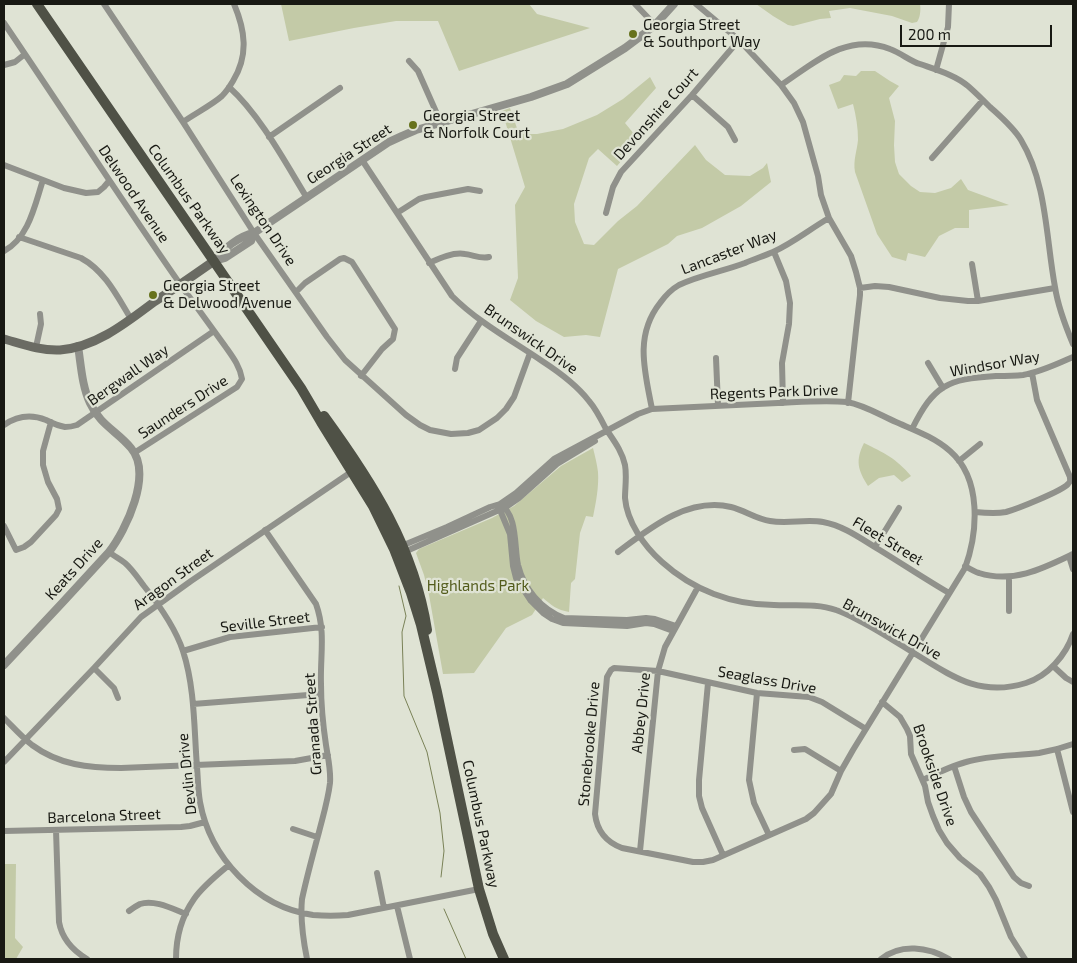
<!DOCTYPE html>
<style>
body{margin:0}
#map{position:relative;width:1077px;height:963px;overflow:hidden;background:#dfe3d4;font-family:"Exo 2",sans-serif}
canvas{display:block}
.frame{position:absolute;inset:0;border:5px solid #181913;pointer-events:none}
.scale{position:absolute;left:900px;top:25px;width:152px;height:22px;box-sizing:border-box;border:2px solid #181913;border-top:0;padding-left:6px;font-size:15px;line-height:18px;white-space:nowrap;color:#181913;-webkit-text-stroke:4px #dfe3d4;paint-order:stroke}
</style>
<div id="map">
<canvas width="1077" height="963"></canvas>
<div class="frame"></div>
<div class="scale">200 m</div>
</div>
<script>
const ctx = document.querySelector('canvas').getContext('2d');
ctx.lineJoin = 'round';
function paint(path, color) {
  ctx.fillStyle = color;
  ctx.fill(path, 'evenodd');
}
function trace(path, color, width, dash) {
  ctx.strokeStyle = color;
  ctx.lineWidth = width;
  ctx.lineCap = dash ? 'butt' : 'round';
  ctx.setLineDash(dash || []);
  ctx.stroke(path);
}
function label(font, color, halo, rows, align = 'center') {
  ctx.font = font + ' "Exo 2",sans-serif';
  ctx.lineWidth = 4.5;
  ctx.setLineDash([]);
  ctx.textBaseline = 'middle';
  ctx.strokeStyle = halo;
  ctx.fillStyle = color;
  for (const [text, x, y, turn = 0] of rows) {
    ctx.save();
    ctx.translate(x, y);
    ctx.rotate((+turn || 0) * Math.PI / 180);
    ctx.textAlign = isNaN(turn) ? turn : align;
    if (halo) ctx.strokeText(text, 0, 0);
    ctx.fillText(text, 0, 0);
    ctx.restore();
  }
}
paint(new Path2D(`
 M 281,4 L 529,4 L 537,14 L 590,28 L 459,71 L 438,21 L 396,21 L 354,28 L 289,41 Z
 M 756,4 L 920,4 C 921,10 920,18 917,22 L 912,23 L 892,16 L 850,8 L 829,11 L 831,18 L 820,19 L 793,26 L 788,25 L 773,16 Z
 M 861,71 L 875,71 L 890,81 L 899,86 L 889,98 L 895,121 L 894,145 L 895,162 L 899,174 L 911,186 L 920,192 L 935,193 L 951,188 L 961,179 L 968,190 L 1009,205 L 969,210 L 969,228 L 955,228 L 939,236 L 925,257 L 908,253 L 906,261 L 892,257 L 877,234 L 855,172 C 853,160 857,151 858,140 C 858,127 856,116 853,104 L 838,109 L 829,85 L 840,81 L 844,75 L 856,76 Z
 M 650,77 L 656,88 L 625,123 L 639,140 L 617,166 L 598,149 L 589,158 L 574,204 L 575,222 L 584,244 L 594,245 L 618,221 L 637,206 L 695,145 L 706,160 L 725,175 L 750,176 L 763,168 L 767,163 L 771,182 L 741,206 L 702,228 L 677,236 L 668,244 L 618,269 L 600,337 L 586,335 L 564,337 L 536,321 L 510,300 L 518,278 L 515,205 L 525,187 L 502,111 L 510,108 L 519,134 L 537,134 L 563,129 L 597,115 L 623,99 Z
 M 864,443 C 884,453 896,458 911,476 L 902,482 L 894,475 L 879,478 L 868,486 C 858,470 855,461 864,443 Z
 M 593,448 C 595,456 597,464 598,472 C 599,487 596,502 593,517 L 586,516 L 580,533 L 575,579 L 571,583 L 569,612 C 557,610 551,605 543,598 L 532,615 L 506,628 L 474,673 L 443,674 L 429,595 L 424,575 L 416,553 L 419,549 L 492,518 L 514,506 L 561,466 Z
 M 4,864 L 16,864 L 15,938 L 23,947 L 16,959 L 4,959 Z`), '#c3caa7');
trace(new Path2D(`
 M 399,586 L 406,616 L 402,632 L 404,696 L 427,752 L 440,813 L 444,851 L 441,877
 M 444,909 L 466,959`), '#798156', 1);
trace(new Path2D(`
 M 104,4 L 183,122 L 254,233 L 327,337 L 345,360 L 406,415 L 420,425 L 430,430 L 451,434 L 468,433 L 479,430 L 497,418 L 506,409 L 514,397 L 530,353
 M 635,4 L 655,25
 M 696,4 L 739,40 L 781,85 L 794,103 L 803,122 L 818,176 L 821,195 L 829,218 L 851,256 L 856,272 L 860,288 L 860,295 L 856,330 L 848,403
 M 4,23 C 63,110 120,198 180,284 C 195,305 210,325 225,346 C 232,356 240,366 242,379 L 237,387 L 134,453
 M 409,61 L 418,71 L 441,123
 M 4,65 L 15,62 L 25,54
 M 936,70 L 948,27 L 949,4
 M 781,85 C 814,63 847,32 890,49 C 901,53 910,61 920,64 C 937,70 955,75 968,86 C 976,93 983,100 990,107 C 1001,117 1013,127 1021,140 C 1047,183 1046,239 1055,287 C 1058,307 1065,325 1073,344
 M 229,87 C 260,115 285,162 307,198
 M 692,95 L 728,127 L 735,140
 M 183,122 C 194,114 212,105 222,96 C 226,92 230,86 233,81 C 249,55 245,30 234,4
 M 269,137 L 340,88
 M 932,158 L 983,100
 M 362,160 L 452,296 C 478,322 511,340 542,361 C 559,372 576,384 589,401 C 596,409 601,419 606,429 C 614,441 622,451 625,465 C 627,476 625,488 625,498 C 627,522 644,546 662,562 C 693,590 732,605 774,605 C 794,606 817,603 836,610 C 845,613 854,618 862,622 C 883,633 902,646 922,658 C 957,680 984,696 1026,683 C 1048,676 1066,655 1073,634
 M 4,165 L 64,188 L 86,193 L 98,192 L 104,187 L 109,181
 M 397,213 L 419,199 L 426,197 L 468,189 L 480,191
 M 606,213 L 613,187 L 621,172 L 692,95 L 739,40
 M 19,237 L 81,258 C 105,271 117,296 131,319
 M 4,251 C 29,238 35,204 43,180
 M 774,252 L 786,281 L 790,303 L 789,324 L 782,363 L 783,403
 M 429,263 C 440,258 453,252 465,254 C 474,255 480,259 489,257
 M 972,264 L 978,301
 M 860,288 L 875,286 L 889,287 L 940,298 L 968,301 L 978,301 L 1055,288
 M 296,292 L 305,283 L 340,259 L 344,258 L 352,262 L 395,329 L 393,339 L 382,349 L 361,376
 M 36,347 L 41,324 L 40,314
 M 716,358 L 718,405
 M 928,363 L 943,388
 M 455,369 L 457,358 L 481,321
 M 652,409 C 645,372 634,336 660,303 C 665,296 672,289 679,285 C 700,275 724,271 745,263 C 754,259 764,256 773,252 C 793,243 810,229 829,218
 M 4,425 C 17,416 31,414 46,420 C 52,423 59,426 65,427 C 69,427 74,426 77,425 L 214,331
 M 912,429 C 934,385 947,379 996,376 C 1005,376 1014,376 1023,375 C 1041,372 1057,364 1073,357
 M 959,461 L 980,444
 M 500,504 L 500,510 L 510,534 L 513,566 L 516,578 L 531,601 L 543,613 L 552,619 L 563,623 L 627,626 L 646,623 L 654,624 L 673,631
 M 500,504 C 518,515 514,547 518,565 C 524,589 541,609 564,618 L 627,620 L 646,618 L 655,619 L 676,626
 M 975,512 C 985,513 996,514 1006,512 C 1017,509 1062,491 1068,484 C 1071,481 1070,481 1070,477 L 1037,400 L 1032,373
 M 4,526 L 16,550 L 24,547 L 31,542 L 56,515 L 59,509 L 57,499 L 48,482 L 43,465 L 43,451 L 51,422
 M 265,530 L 316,604 C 326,632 320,656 321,684 C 321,704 323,725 326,745 C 328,758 331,770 330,783 C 328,800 323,816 319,832 C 313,854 307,876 302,899 C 300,920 303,939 307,959
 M 399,547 L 447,527 L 490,507 L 500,504 L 516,493 L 554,459 L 638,414 L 652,409 C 694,407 736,405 778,403 C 801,402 824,400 847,402 C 864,405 880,415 896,422 C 914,430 934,437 950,451 C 982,479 978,532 965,568 L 853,750 L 841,771 L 831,794 L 814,813 L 806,819 L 713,860 L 703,862 L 693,862 L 622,848 C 606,842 597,831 595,814 L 607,677 L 611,670 L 614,668 L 658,671 L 757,693 L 809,697 L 822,702 L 866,729
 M 875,547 L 899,508
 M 109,552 C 114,556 120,559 125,563 C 132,569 138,578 144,586 C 160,606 175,627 183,651 C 195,688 194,729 197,767 C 198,779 198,791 200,802 C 210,857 256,907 313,915 C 325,916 336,916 348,915 L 479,889
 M 618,552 C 650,528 688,497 731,507 C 744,510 756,519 770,521 C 788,524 806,519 823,522 C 844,526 860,538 878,549 C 901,563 925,579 949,593
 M 402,553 L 506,507 L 519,498 L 557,464 L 595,441
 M 1069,556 L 1073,569
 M 965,566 C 970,569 975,572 979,573 C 1013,584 1044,568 1073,554
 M 1009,577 L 1009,611
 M 183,651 L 230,637 L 322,627
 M 1053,666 L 1066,678 L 1073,682
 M 94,668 L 114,688 L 118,698
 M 708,683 L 699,780 L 699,796 L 702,808 L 723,855
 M 757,693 L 749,780 L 754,803 L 769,835
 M 882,702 L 900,717 L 907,729 L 910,736 L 911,754 L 925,786 L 928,802 L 933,816 L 939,830 L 947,843 L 960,858 L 980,874 L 989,887 L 996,900 L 1011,937 L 1025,959
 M 193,704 L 321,694
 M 4,718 C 13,727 22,737 32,745 C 59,765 89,768 121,768 L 295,761 L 328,755
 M 1057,749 L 1073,812
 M 794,750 L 805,749 L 841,771
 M 4,762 L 94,668 L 141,617 L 191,581 L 354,470
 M 954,766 L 964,797 L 971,812 L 1014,877 L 1021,883 L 1029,886
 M 923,780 C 937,773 951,766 966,762 C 990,755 1015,756 1039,753 C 1051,751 1062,748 1073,744
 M 293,829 L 317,837
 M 56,830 L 59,922 C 62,939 72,950 87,959
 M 4,831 L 181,827 L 190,826 L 205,822
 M 640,851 L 658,671 L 665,647 L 698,587
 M 377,873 L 384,908
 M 397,906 L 410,959
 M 129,911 C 133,908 136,906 140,904 C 154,899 173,909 186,914
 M 176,959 C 176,938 182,916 194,899 C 203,886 217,875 229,865
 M 881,959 C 901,943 928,947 949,959`), '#90918b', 6);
trace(new Path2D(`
 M 214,261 C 223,249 239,236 254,233 L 389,142 L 402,136 L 416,130 L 531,97 L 567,84 L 625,48 L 645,33 L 655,25 L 674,4
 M 214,261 L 225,258 L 251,241 L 254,233
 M 4,665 L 63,602 L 109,552 C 126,530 153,474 131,448 C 117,431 100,425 90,403 C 82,386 81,365 78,346`), '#90918b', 8);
trace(new Path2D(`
 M 4,339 C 22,344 41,351 60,350 C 96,347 126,323 154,302 C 174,289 194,275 214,261`), '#6a6b63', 9);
trace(new Path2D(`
 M 37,4 L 301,388 L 321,422 L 373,506 L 394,549 L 411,593 L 421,625 L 437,692 L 479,889 L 493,934 L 504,959
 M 324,416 C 372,482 414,547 427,630`), '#4f5146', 10);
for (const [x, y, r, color] of [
 [633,34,5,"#67721c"],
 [413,125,5,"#67721c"],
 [153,295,5,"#67721c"]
]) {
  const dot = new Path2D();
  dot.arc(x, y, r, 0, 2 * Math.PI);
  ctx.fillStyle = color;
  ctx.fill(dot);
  trace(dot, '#dfe3d4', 2);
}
label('15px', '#181913', '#dfe3d4', [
 ["Georgia Street",643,25],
 ["& Southport Way",643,42],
 ["Georgia Street",423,116],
 ["& Norfolk Court",423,133],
 ["Georgia Street",163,286],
 ["& Delwood Avenue",163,303]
], 'left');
label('15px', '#181913', '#dfe3d4', [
 ["Devonshire Court",656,114,-48],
 ["Georgia Street",349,154,-33],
 ["Delwood Avenue",134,194,56],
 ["Columbus Parkway",189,199,55],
 ["Lexington Drive",263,220,56],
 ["Lancaster Way",729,252,-21],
 ["Brunswick Drive",531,339,35],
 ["Windsor Way",995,364,-10],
 ["Bergwall Way",128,375,-35],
 ["Regents Park Drive",774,392,-2],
 ["Saunders Drive",183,407,-33],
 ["Fleet Street",888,541,31],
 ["Keats Drive",74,569,-48],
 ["Aragon Street",173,579,-36],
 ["Seville Street",265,622,-7],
 ["Brunswick Drive",892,629,29],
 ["Seaglass Drive",767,680,10],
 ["Abbey Drive",641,713,-84],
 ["Granada Street",313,724,-94],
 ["Stonebrooke Drive",589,744,-85],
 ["Devlin Drive",187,774,-96],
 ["Brookside Drive",935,775,71],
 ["Barcelona Street",104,816,-2],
 ["Columbus Parkway",481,824,78]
]);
label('15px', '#535c1c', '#dfe3d4', [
 ["Highlands Park",478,586]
]);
</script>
